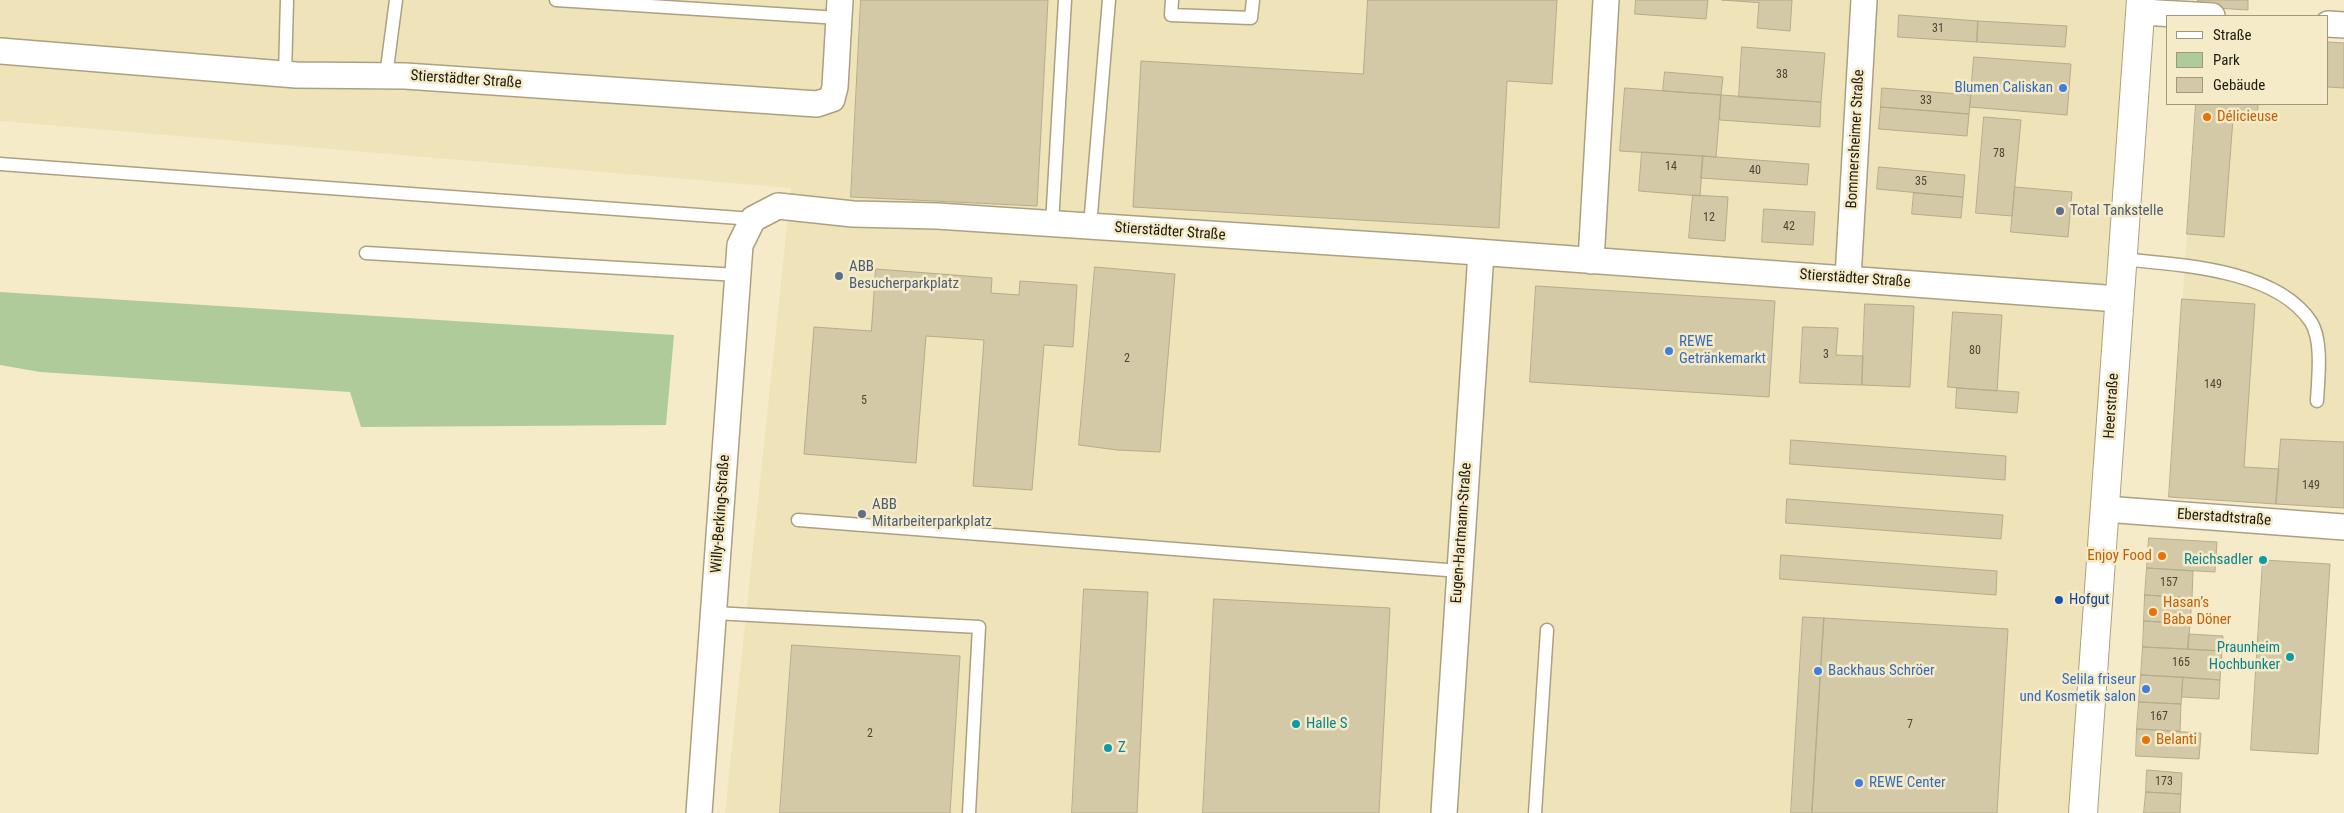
<!DOCTYPE html>
<meta charset="utf-8">
<style>
body{margin:0}
#map{position:relative;width:2344px;height:813px;overflow:hidden;background:#f5ebc9;font-family:"Roboto Condensed",sans-serif}
canvas{display:block}
.legend{position:absolute;left:2166px;top:15px;width:162px;height:90px;box-sizing:border-box;background:#f5ebc9;border:1px solid #9f987e;margin:0;padding:6px 9px;list-style:none;font-size:15px;color:#1f1b0e}
.legend li{display:flex;align-items:center;gap:10px;height:25px}
.legend b{width:25px;border:1px solid #9f987e}
</style>
<div id="map">
<canvas width="2344" height="813"></canvas>
<ul class="legend">
<li><b style="height:6px;background:#fff"></b>Straße</li>
<li><b style="height:14px;background:#b0cb9a"></b>Park</li>
<li><b style="height:14px;background:#d3c9a7"></b>Gebäude</li>
</ul>
</div>
<script>
const ctx = document.querySelector('canvas').getContext('2d');
ctx.lineJoin = 'round';
function paint(path, color) {
  ctx.fillStyle = color;
  ctx.fill(path, 'evenodd');
}
function trace(path, color, width, dash) {
  ctx.strokeStyle = color;
  ctx.lineWidth = width;
  ctx.lineCap = dash ? 'butt' : 'round';
  ctx.setLineDash(dash || []);
  ctx.stroke(path);
}
function label(font, color, halo, rows, align = 'center') {
  ctx.font = font + ' "Roboto Condensed",sans-serif';
  ctx.lineWidth = 5;
  ctx.setLineDash([]);
  ctx.textBaseline = 'middle';
  ctx.strokeStyle = halo;
  ctx.fillStyle = color;
  for (const [text, x, y, turn = 0] of rows) {
    ctx.save();
    ctx.translate(x, y);
    ctx.rotate((+turn || 0) * Math.PI / 180);
    ctx.textAlign = isNaN(turn) ? turn : align;
    if (halo) ctx.strokeText(text, 0, 0);
    ctx.fillText(text, 0, 0);
    ctx.restore();
  }
}
paint(new Path2D(`
 M 0,0 L 2147,0 L 2086,813 L 725,813 L 791,188 L 0,121 Z
 M 2328,42 L 2344,43 L 2344,508 L 2169,497 L 2196,104 L 2328,104 Z`), '#efe3b9');
paint(new Path2D(`
 M 0,292 L 674,335 L 666,425 L 361,427 L 350,392 L 40,372 L 0,365 Z`), '#b0cb9a');
const building = new Path2D(`
 M 861,0 L 1048,0 L 1037,206 L 851,197 Z
 M 1368,0 L 1557,0 L 1552,84 L 1507,81 L 1499,228 L 1133,207 L 1141,61 L 1363,74 Z
 M 1636,0 L 1708,0 L 1706,19 L 1635,14 Z
 M 1722,0 L 1792,0 L 1790,31 L 1757,28 L 1759,3 Z
 M 2198,0 L 2248,0 L 2248,10 L 2198,7 Z
 M 1899,15 L 1978,21 L 1977,42 L 1898,37 Z
 M 1978,21 L 2067,26 L 2065,47 L 1977,42 Z
 M 2328,42 L 2344,43 L 2344,88 L 2328,87 Z
 M 1742,47 L 1825,53 L 1821,102 L 1739,97 Z
 M 1974,57 L 2071,64 L 2067,115 L 1970,107 Z
 M 1665,72 L 1723,77 L 1721,95 L 1663,91 Z
 M 1625,88 L 1721,95 L 1716,157 L 1620,151 Z
 M 1882,88 L 1971,95 L 1969,114 L 1881,107 Z
 M 1721,95 L 1821,102 L 1820,127 L 1720,120 Z
 M 2196,104 L 2258,104 L 2257,121 L 2233,119 L 2224,237 L 2187,234 Z
 M 1881,107 L 1969,114 L 1967,136 L 1879,129 Z
 M 1984,117 L 2021,120 L 2012,216 L 1976,213 Z
 M 1642,152 L 1703,156 L 1700,196 L 1639,191 Z
 M 1703,156 L 1809,164 L 1807,185 L 1701,178 Z
 M 1879,167 L 1965,175 L 1963,197 L 1877,189 Z
 M 2015,187 L 2072,192 L 2068,237 L 2011,232 Z
 M 1914,193 L 1963,197 L 1961,218 L 1912,214 Z
 M 1693,195 L 1728,197 L 1725,241 L 1689,238 Z
 M 1764,209 L 1815,212 L 1813,245 L 1762,242 Z
 M 1095,267 L 1175,274 L 1160,452 L 1117,450 L 1079,445 Z
 M 876,269 L 992,278 L 991,293 L 1019,295 L 1020,281 L 1077,285 L 1073,347 L 1044,345 L 1032,490 L 973,486 L 984,340 L 926,336 L 916,463 L 804,454 L 814,327 L 871,331 Z
 M 1536,286 L 1775,301 L 1769,397 L 1530,382 Z
 M 2182,299 L 2255,304 L 2244,467 L 2279,469 L 2276,504 L 2169,497 Z
 M 1865,304 L 1914,306 L 1910,387 L 1862,385 Z
 M 1953,312 L 2002,315 L 1997,391 L 1948,387 Z
 M 1803,327 L 1838,328 L 1836,355 L 1863,356 L 1862,385 L 1800,383 Z
 M 1957,388 L 2019,392 L 2017,413 L 1956,408 Z
 M 2281,439 L 2344,442 L 2344,508 L 2276,504 Z
 M 1791,440 L 2006,456 L 2005,480 L 1790,464 Z
 M 1787,499 L 2003,515 L 2001,539 L 1786,523 Z
 M 2149,538 L 2217,542 L 2215,572 L 2147,568 Z
 M 1781,555 L 1997,571 L 1996,595 L 1780,579 Z
 M 2263,560 L 2330,564 L 2318,754 L 2251,750 Z
 M 2147,568 L 2193,571 L 2192,598 L 2145,595 Z
 M 1084,589 L 1148,592 L 1137,813 L 1072,813 Z
 M 2145,595 L 2192,598 L 2190,624 L 2144,621 Z
 M 1214,599 L 1390,608 L 1379,813 L 1203,813 Z
 M 1803,617 L 1824,618 L 1812,813 L 1791,813 Z
 M 1824,618 L 2008,629 L 1997,813 L 1812,813 Z
 M 2144,621 L 2190,624 L 2188,649 L 2143,647 Z
 M 2189,634 L 2223,636 L 2222,651 L 2188,649 Z
 M 792,645 L 960,656 L 950,813 L 780,813 Z
 M 2143,647 L 2222,651 L 2220,680 L 2141,675 Z
 M 2141,675 L 2183,677 L 2181,704 L 2139,702 Z
 M 2183,677 L 2220,680 L 2219,699 L 2182,697 Z
 M 2139,702 L 2181,704 L 2180,731 L 2137,729 Z
 M 2137,729 L 2201,733 L 2199,759 L 2136,756 Z
 M 2147,770 L 2182,773 L 2181,794 L 2146,792 Z
 M 2146,792 L 2181,794 L 2180,813 L 2144,813 Z`);
paint(building, '#d3c9a7');
trace(building, '#b6ac8b', 1);
const service = new Path2D(`
 M 556,0 L 839,18
 M 1172,0 L 1171,15 L 1251,18 L 1253,0
 M 285,74 L 287,0
 M 386,76 L 396,0
 M 0,164 L 753,219
 M 1052,224 L 1065,0
 M 1090,226 L 1109,0
 M 366,253 L 738,275
 M 2122,259 C 2180,265 2276,269 2311,322 C 2323,341 2318,379 2317,401
 M 798,520 L 1460,571
 M 714,613 L 979,627 L 969,813
 M 1535,813 L 1547,630`);
const minor = new Path2D(`
 M 2140,12 L 2212,16
 M 2328,24 L 2344,25
 M 0,51 L 296,75 L 405,76 L 817,104 L 832,99 L 835,87 L 840,0
 M 1591,261 L 1606,0
 M 1848,278 L 1864,0
 M 2105,509 L 2344,527
 M 699,813 L 740,245 L 753,219 L 778,206 L 853,214 L 937,216 L 1422,248 L 2119,299
 M 1444,813 L 1481,253`);
const secondary = new Path2D(`
 M 2083,813 L 2141,0`);
trace(service, '#aba181', 15);
trace(minor, '#aba181', 28);
trace(secondary, '#aba181', 30);
trace(service, '#fff', 12);
trace(minor, '#fff', 25);
trace(secondary, '#fff', 28);
for (const [x, y, r, color] of [
 [2063,88,5,"#3f7fe0"],
 [2207,117,5,"#e8710a"],
 [2060,211,5,"#5c6f8a"],
 [839,276,5,"#5c6f8a"],
 [1669,351,5,"#3f7fe0"],
 [862,514,5,"#5c6f8a"],
 [2162,556,5,"#e8710a"],
 [2263,560,5,"#0f9aa8"],
 [2059,600,5,"#1a4fb4"],
 [2153,612,5,"#e8710a"],
 [2290,657,5,"#0f9aa8"],
 [1818,671,5,"#3f7fe0"],
 [2146,689,5,"#3f7fe0"],
 [1296,724,5,"#0f9aa8"],
 [2146,740,5,"#e8710a"],
 [1108,748,5,"#0f9aa8"],
 [1859,783,5,"#3f7fe0"]
]) {
  const dot = new Path2D();
  dot.arc(x, y, r, 0, 2 * Math.PI);
  ctx.fillStyle = color;
  ctx.fill(dot);
  trace(dot, '#f5ebc9', 2);
}
label('12px', '#4c4634', null, [
 ["31",1938,29],
 ["38",1782,75],
 ["33",1926,101],
 ["78",1999,154],
 ["14",1671,167],
 ["40",1755,171],
 ["35",1921,182],
 ["12",1709,218],
 ["42",1789,227],
 ["80",1975,351],
 ["3",1826,355],
 ["2",1127,359],
 ["149",2213,385],
 ["5",864,401],
 ["149",2311,486],
 ["157",2169,583],
 ["165",2181,663],
 ["167",2159,717],
 ["7",1910,725],
 ["2",870,734],
 ["173",2164,782]
]);
label('15px', '#1f1b0e', '#f5ebc9', [
 ["Stierstädter Straße",466,80,4],
 ["Bommersheimer Straße",1856,139,-87],
 ["Stierstädter Straße",1170,232,4],
 ["Stierstädter Straße",1855,279,4],
 ["Heerstraße",2112,406,-86],
 ["Willy-Berking-Straße",721,514,-86],
 ["Eberstadtstraße",2224,518,4],
 ["Eugen-Hartmann-Straße",1462,533,-86]
]);
label('15px', '#366cbe', '#f5ebc9', [
 ["Blumen Caliskan",2053,88,"right"],
 ["REWE",1679,342],
 ["Getränkemarkt",1679,359],
 ["Backhaus Schröer",1828,671],
 ["Selila friseur",2136,680,"right"],
 ["und Kosmetik salon",2136,697,"right"],
 ["REWE Center",1869,783]
], 'left');
label('15px', '#c56008', '#f5ebc9', [
 ["Délicieuse",2217,117],
 ["Enjoy Food",2152,556,"right"],
 ["Hasan’s",2163,603],
 ["Baba Döner",2163,620],
 ["Belanti",2156,740]
], 'left');
label('15px', '#4e5e75', '#f5ebc9', [
 ["Total Tankstelle",2070,211],
 ["ABB",849,267],
 ["Besucherparkplatz",849,284],
 ["ABB",872,505],
 ["Mitarbeiterparkplatz",872,522]
], 'left');
label('15px', '#0d838f', '#f5ebc9', [
 ["Reichsadler",2253,560],
 ["Praunheim",2280,648],
 ["Hochbunker",2280,665],
 ["Halle S",1306,724,"left"],
 ["Z",1118,748,"left"]
], 'right');
label('15px', '#164399', '#f5ebc9', [
 ["Hofgut",2069,600]
], 'left');
</script>
